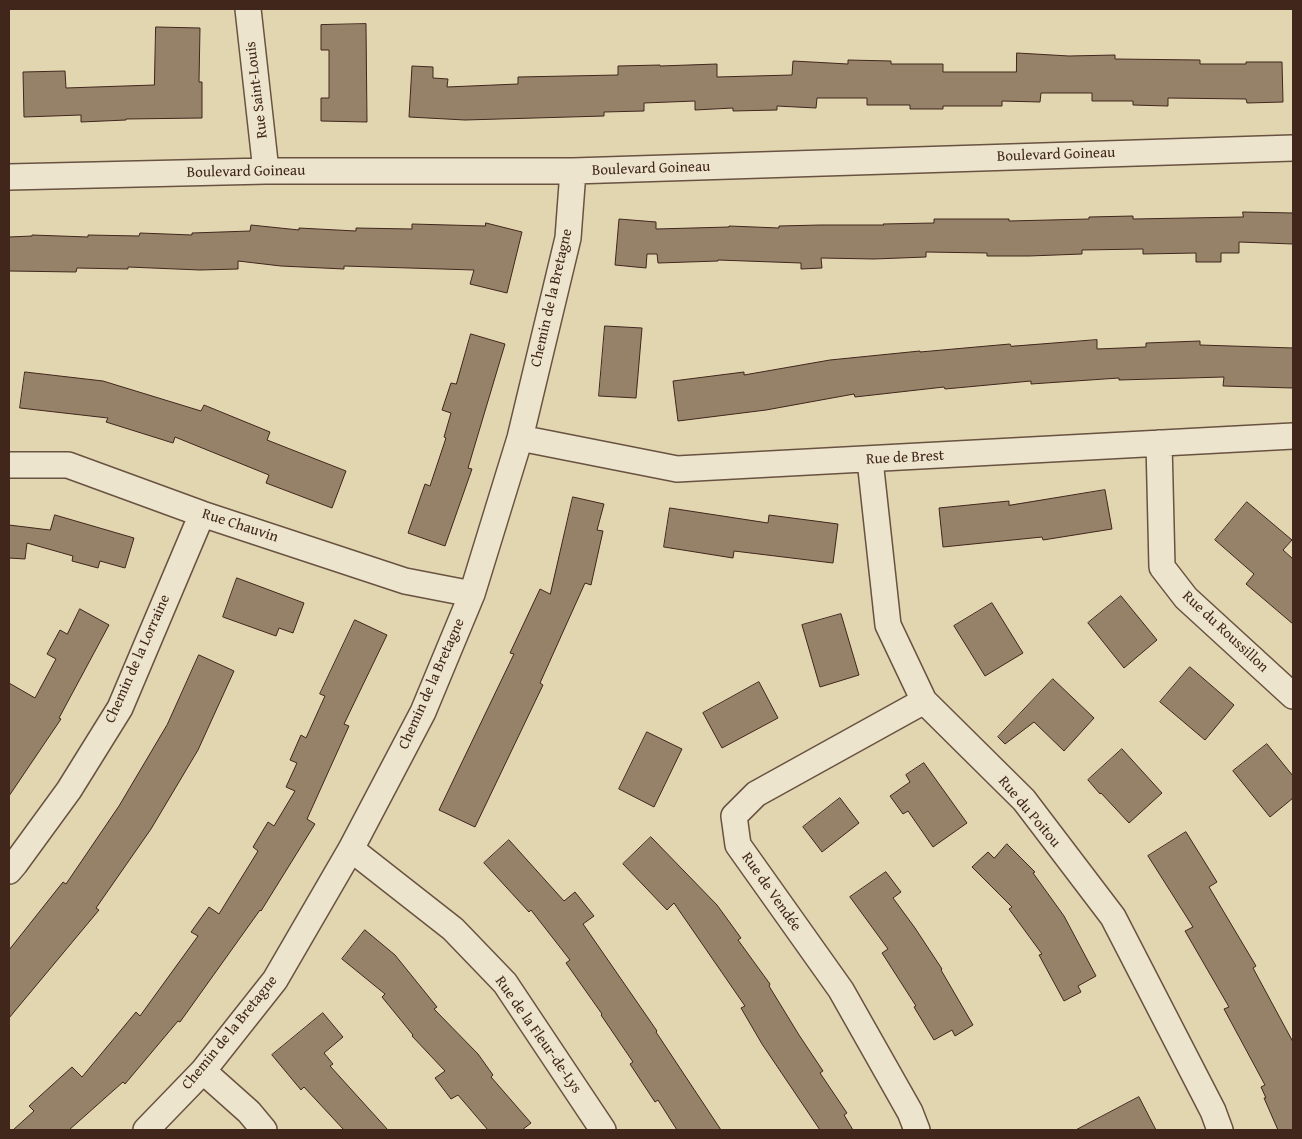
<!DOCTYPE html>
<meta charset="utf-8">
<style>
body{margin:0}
#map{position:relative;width:1302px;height:1139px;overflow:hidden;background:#e2d6b1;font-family:"Gentium Book Plus",serif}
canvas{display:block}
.frame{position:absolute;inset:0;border:10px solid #41261c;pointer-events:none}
</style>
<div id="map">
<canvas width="1302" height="1139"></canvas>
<div class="frame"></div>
</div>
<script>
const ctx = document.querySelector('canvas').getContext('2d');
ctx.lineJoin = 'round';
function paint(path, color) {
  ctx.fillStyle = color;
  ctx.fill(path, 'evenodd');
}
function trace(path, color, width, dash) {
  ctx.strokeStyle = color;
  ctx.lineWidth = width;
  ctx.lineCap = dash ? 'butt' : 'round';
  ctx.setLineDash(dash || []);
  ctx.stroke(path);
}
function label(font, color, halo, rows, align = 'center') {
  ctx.font = font + ' "Gentium Book Plus",serif';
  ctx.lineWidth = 4;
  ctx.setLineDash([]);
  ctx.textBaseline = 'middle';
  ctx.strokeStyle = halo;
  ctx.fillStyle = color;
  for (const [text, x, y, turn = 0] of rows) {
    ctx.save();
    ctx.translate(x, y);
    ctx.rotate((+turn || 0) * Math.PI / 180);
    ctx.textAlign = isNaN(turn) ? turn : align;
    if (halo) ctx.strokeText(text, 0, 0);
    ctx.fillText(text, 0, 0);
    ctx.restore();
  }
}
const building = new Path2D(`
 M 366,24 L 367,122 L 321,121 L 321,98 L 329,98 L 329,50 L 321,50 L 321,25 Z
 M 156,27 L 200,28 L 199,82 L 202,82 L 202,118 L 126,119 L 126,120 L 81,122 L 81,115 L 24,117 L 23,72 L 65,71 L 66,88 L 154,85 Z
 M 1017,53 L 1069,56 L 1115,55 L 1115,59 L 1200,60 L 1200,64 L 1246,64 L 1246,62 L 1282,62 L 1283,102 L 1247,103 L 1246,99 L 1168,98 L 1168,106 L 1133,105 L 1133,101 L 1092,101 L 1092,93 L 1041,93 L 1040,102 L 1002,101 L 1002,106 L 943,106 L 943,109 L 910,109 L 910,105 L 867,105 L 867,98 L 817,98 L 816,108 L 777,106 L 777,110 L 733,111 L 733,108 L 695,110 L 695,101 L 644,103 L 644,111 L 604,112 L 604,116 L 465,120 L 409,117 L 412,66 L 433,67 L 433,78 L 448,79 L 447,87 L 518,84 L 518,77 L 618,75 L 618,66 L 660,65 L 660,66 L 717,64 L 717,77 L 792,75 L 793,61 L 848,64 L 848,60 L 891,61 L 891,64 L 943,64 L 943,72 L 1016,72 Z
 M 1243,212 L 1293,213 L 1293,244 L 1239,242 L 1239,253 L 1221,253 L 1221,262 L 1196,262 L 1196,253 L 1143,254 L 1143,249 L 1082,250 L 1082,254 L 1029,256 L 987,256 L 987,253 L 926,252 L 926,257 L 874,259 L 821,258 L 822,268 L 801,269 L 801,263 L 718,260 L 718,261 L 658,263 L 657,254 L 647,254 L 646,268 L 615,265 L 619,219 L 656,222 L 656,229 L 729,227 L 729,226 L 779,228 L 779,226 L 820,225 L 884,225 L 883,224 L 934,223 L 934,219 L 1009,219 L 1009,221 L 1089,219 L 1089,217 L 1133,216 L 1133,219 L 1243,217 Z
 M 486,223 L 522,232 L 507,293 L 470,284 L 474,270 L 344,266 L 344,269 L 281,266 L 238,261 L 238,269 L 200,270 L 128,267 L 128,269 L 77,268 L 76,272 L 9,271 L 9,237 L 32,236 L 32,235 L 88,237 L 88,235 L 139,236 L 140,233 L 192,235 L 192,233 L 250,231 L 251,225 L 299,230 L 299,228 L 356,231 L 356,228 L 412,229 L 412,224 L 485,226 Z
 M 605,326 L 642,328 L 636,398 L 599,396 Z
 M 471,334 L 505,344 L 468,468 L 472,469 L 445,546 L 408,533 L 425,484 L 430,486 L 446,438 L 444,437 L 451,413 L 442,410 L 451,383 L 456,384 Z
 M 1097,340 L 1097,349 L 1146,347 L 1146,343 L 1200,341 L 1200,345 L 1293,348 L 1293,388 L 1223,386 L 1224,377 L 1119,380 L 1119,378 L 1031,384 L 1031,381 L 945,389 L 944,387 L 855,397 L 854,394 L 766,410 L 678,421 L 673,381 L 744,372 L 744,375 L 830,360 L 920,351 L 920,352 L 1010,344 L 1011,346 Z
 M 25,372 L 103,381 L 201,411 L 204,405 L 270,432 L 267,440 L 346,471 L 332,508 L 266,483 L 269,475 L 175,437 L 173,443 L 106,422 L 108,418 L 20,408 Z
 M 1105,490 L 1112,529 L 1043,540 L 1042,537 L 943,547 L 939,508 L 1009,501 L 1009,505 Z
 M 573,497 L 604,504 L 597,530 L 603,531 L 591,585 L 585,583 L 540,683 L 543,685 L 475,827 L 439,810 L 514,654 L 510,653 L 540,589 L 550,594 Z
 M 1247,502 L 1292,540 L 1283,550 L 1293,559 L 1293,624 L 1246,584 L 1254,574 L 1215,540 Z
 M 670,508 L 768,523 L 769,515 L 838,524 L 833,563 L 734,551 L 733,558 L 664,547 Z
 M 55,515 L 134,538 L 125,568 L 100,561 L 98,568 L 72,561 L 73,556 L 27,543 L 25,559 L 9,558 L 9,525 L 50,530 Z
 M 237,578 L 304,603 L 293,633 L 279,628 L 276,636 L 223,617 Z
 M 1121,596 L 1157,640 L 1124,668 L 1088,623 Z
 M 992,603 L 1023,653 L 985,676 L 954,626 Z
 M 80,609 L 109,625 L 59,718 L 61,719 L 9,796 L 9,683 L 35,698 L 56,659 L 47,654 L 60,630 L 67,634 Z
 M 841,614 L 859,675 L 820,687 L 802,625 Z
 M 355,620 L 387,635 L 344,724 L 349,726 L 307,819 L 315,824 L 261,911 L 260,910 L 180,1022 L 178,1021 L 125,1084 L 123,1082 L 69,1130 L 13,1130 L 34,1111 L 29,1106 L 72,1067 L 82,1077 L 136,1012 L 140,1016 L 198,936 L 191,932 L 209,907 L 219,914 L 258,851 L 253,847 L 268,822 L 274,826 L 295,791 L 286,787 L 297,763 L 290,760 L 301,735 L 306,738 L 325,696 L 320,694 Z
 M 199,655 L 234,671 L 198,750 L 151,829 L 96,908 L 99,910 L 9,1018 L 9,950 L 63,882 L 66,884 L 119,806 L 167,725 Z
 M 1190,667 L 1234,705 L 1205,740 L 1160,702 Z
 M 1053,679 L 1094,718 L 1064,751 L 1034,722 L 1005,744 L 998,737 Z
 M 759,682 L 778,718 L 722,748 L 703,713 Z
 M 647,732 L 682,749 L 654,807 L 619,789 Z
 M 1267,744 L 1293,776 L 1293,798 L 1270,817 L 1233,771 Z
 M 1122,749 L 1162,793 L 1129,823 L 1101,793 L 1100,794 L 1088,780 Z
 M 924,763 L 967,823 L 933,847 L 908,811 L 903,814 L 890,796 L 910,782 L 906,775 Z
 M 840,798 L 859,823 L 822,852 L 803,827 Z
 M 1186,832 L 1217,882 L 1209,887 L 1256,966 L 1253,968 L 1293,1042 L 1293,1130 L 1278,1130 L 1264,1098 L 1266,1098 L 1261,1087 L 1265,1085 L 1224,1009 L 1229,1007 L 1185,931 L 1193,927 L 1148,856 Z
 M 651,837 L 717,905 L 741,938 L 738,940 L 770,984 L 769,986 L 799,1035 L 823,1071 L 820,1073 L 847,1113 L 844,1115 L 853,1130 L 820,1130 L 762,1044 L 741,1008 L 745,1006 L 674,903 L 667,910 L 623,864 Z
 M 509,840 L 564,901 L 575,892 L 594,916 L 583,924 L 657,1031 L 656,1032 L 721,1130 L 677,1130 L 658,1100 L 655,1102 L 630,1064 L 633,1062 L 601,1015 L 602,1014 L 566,963 L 570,960 L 531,910 L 529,912 L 484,863 Z
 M 1007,844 L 1035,872 L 1033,873 L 1064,916 L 1096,976 L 1078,986 L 1081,992 L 1064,1001 L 1039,955 L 1042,954 L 1009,909 L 1012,907 L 972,867 L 988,852 L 994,858 Z
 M 886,872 L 901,892 L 893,898 L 915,928 L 942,969 L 941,970 L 973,1025 L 955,1036 L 952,1030 L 934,1040 L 914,1007 L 916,1006 L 882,953 L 888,949 L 850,897 Z
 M 365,930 L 395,955 L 437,1007 L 434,1009 L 478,1054 L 493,1075 L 491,1077 L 531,1123 L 522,1130 L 488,1130 L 458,1095 L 451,1099 L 435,1078 L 445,1071 L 412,1036 L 413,1035 L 382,997 L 385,994 L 342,959 Z
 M 323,1013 L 343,1037 L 324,1053 L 333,1064 L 330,1066 L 388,1130 L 344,1130 L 304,1087 L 301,1090 L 272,1055 Z
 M 1139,1097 L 1156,1130 L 1076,1130 Z`);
paint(building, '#958269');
trace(building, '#41261c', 1);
const minor = new Path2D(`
 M 248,9 L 266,171
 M 9,177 L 266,171 L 573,171 L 1293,148
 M 520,438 L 677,469 L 1293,436
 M 1159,443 L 1162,567 L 1186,598 L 1293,696
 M 870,460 L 888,625 L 924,701 L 1024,800 L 1113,917 L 1213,1111 L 1220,1130
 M 9,465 L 68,465 L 202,514 L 405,581 L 472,594
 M 351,849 L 453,929 L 505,983 L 603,1130
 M 9,871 L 15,864 L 69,790 L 120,708 L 202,514
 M 203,1071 L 249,1112 L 264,1130
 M 146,1130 L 203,1071 L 275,980 L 351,849 L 423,712 L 472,594 L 520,438 L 568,238 L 573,171
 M 917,1130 L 910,1112 L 841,990 L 738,845 L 734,816 L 756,794 L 924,701`);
trace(minor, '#695241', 28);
trace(minor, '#ece4cc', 25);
label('15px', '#41261c', '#ece4cc', [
 ["Rue Saint-Louis",257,90,-97],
 ["Boulevard Goineau",1056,155,-2],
 ["Boulevard Goineau",651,169,-2],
 ["Boulevard Goineau",246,172,-1],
 ["Chemin de la Bretagne",552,298,-77],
 ["Rue de Brest",905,458,-3],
 ["Rue Chauvin",240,526,18],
 ["Rue du Roussillon",1225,632,43],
 ["Chemin de la Lorraine",138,659,-66],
 ["Chemin de la Bretagne",432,684,-66],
 ["Rue du Poitou",1029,812,50],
 ["Rue de Vendée",771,892,55],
 ["Chemin de la Bretagne",230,1033,-51],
 ["Rue de la Fleur-de-Lys",538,1035,55]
]);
</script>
